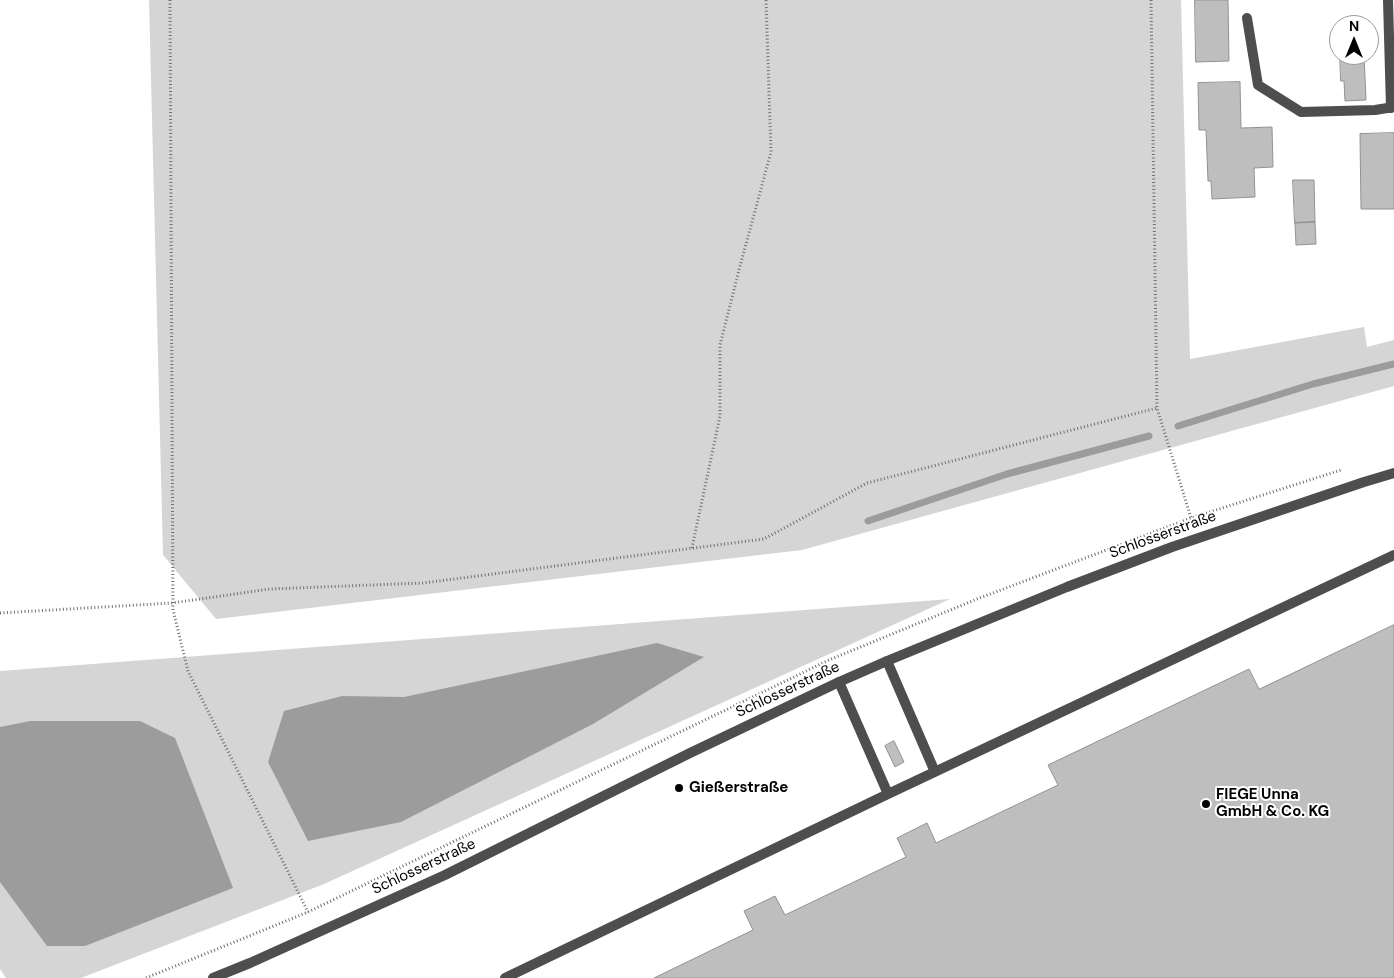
<!DOCTYPE html>
<meta charset="utf-8">
<style>
body{margin:0}
#map{position:relative;width:1394px;height:978px;overflow:hidden;background:#fff;font-family:"DM Sans",sans-serif}
canvas{display:block}
.north{position:absolute;left:1329px;top:15px;width:50px;height:50px;box-sizing:border-box;background:#fff;border:1px solid #999;border-radius:50%;rotate:0deg;font-size:14px;font-weight:700;line-height:20px;text-align:center;color:#000}
.north::after{content:'';display:block;margin:auto;width:18px;height:22px;background:#000;clip-path:polygon(50% 0,100% 100%,50% 72%,0 100%)}
</style>
<div id="map">
<canvas width="1394" height="978"></canvas>
<div class="north">N</div>
</div>
<script>
const ctx = document.querySelector('canvas').getContext('2d');
ctx.lineJoin = 'round';
function paint(path, color) {
  ctx.fillStyle = color;
  ctx.fill(path, 'evenodd');
}
function trace(path, color, width, dash) {
  ctx.strokeStyle = color;
  ctx.lineWidth = width;
  ctx.lineCap = dash ? 'butt' : 'round';
  ctx.setLineDash(dash || []);
  ctx.stroke(path);
}
function label(font, color, halo, rows, align = 'center') {
  ctx.font = font + ' "DM Sans",sans-serif';
  ctx.lineWidth = 4;
  ctx.setLineDash([]);
  ctx.textBaseline = 'middle';
  ctx.strokeStyle = halo;
  ctx.fillStyle = color;
  for (const [text, x, y, turn = 0] of rows) {
    ctx.save();
    ctx.translate(x, y);
    ctx.rotate((+turn || 0) * Math.PI / 180);
    ctx.textAlign = isNaN(turn) ? turn : align;
    if (halo) ctx.strokeText(text, 0, 0);
    ctx.fillText(text, 0, 0);
    ctx.restore();
  }
}
paint(new Path2D(`
 M 149,0 L 1181,0 L 1190,359 L 1364,327 L 1367,347 L 1394,340 L 1394,386 L 802,550 L 216,619 L 163,555 Z
 M 950,599 L 324,884 L 81,978 L 6,978 L 0,969 L 0,671 Z`), '#d5d5d5');
paint(new Path2D(`
 M 657,643 L 704,657 L 593,724 L 401,822 L 308,841 L 268,762 L 284,711 L 342,696 L 404,697 Z
 M 30,721 L 140,721 L 175,738 L 233,888 L 85,946 L 47,946 L 0,882 L 0,727 Z`), '#9c9c9c');
trace(new Path2D(`
 M 1178,426 L 1313,384 L 1394,364
 M 868,521 L 1007,474 L 1149,436`), '#9c9c9c', 7);
const building = new Path2D(`
 M 1195,0 L 1228,0 L 1229,61 L 1196,62 Z
 M 1340,55 L 1364,55 L 1366,100 L 1345,101 L 1344,81 L 1341,81 Z
 M 1240,82 L 1241,128 L 1272,127 L 1273,167 L 1254,168 L 1255,197 L 1212,199 L 1211,181 L 1208,181 L 1206,130 L 1199,130 L 1198,83 Z
 M 1394,133 L 1394,209 L 1361,209 L 1360,134 Z
 M 1293,180 L 1314,180 L 1315,222 L 1295,223 Z
 M 1315,222 L 1316,244 L 1296,245 L 1295,223 Z
 M 1394,625 L 1394,978 L 654,978 L 753,930 L 744,911 L 775,896 L 785,915 L 906,857 L 897,838 L 927,823 L 936,843 L 1058,785 L 1048,765 L 1249,669 L 1259,689 Z
 M 894,741 L 904,762 L 895,767 L 885,746 Z`);
paint(building, '#bebebe');
trace(building, '#929292', 1);
trace(new Path2D(`
 M 170,0 L 173,610 L 188,671 L 308,912
 M 1151,0 L 1157,408 L 1191,518
 M 692,548 L 720,416 L 720,345 L 740,266 L 771,152 L 766,0
 M 0,613 L 172,603 L 270,589 L 423,583 L 764,539 L 867,483 L 1157,408
 M 146,978 L 308,912 L 829,660 L 977,599 L 1191,518 L 1341,470`), '#707070', 3, [1, 2.5]);
trace(new Path2D(`
 M 1388,0 L 1391,108
 M 1247,18 L 1258,85 L 1301,112 L 1375,110 L 1394,107
 M 887,661 L 935,772
 M 839,682 L 888,794
 M 505,978 L 888,794 L 1394,555`), '#4e4e4e', 10);
trace(new Path2D(`
 M 213,978 L 250,963 L 445,875 L 690,753 L 839,682 L 887,661 L 1067,587 L 1172,547 L 1364,482 L 1394,473`), '#4e4e4e', 10);
for (const [x, y, r, color] of [
 [679,788,5,"#000"],
 [1206,804,5,"#000"]
]) {
  const dot = new Path2D();
  dot.arc(x, y, r, 0, 2 * Math.PI);
  ctx.fillStyle = color;
  ctx.fill(dot);
  trace(dot, '#fff', 2);
}
label('15px', '#000', '#fff', [
 ["Schlosserstraße",1163,535,-20],
 ["Schlosserstraße",788,690,-25],
 ["Schlosserstraße",424,867,-25]
]);
label('bold 15px', '#000', '#fff', [
 ["Gießerstraße",689,788],
 ["FIEGE Unna",1216,795],
 ["GmbH & Co. KG",1216,812]
], 'left');
</script>
